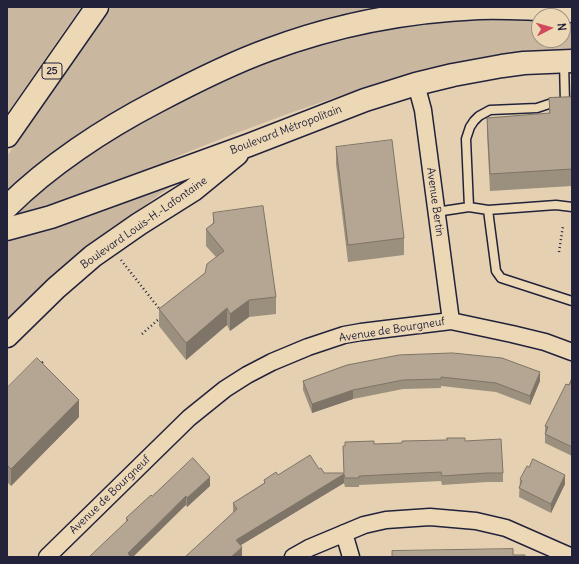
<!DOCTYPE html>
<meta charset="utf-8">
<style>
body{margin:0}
#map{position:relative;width:579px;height:564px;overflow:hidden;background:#e5d1b1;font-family:Delius,sans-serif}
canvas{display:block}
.frame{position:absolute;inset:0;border:8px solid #22223b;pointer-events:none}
.north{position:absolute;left:531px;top:8px;width:40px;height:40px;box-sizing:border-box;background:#edd8b6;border:1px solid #9c8f85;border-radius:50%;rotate:84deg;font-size:11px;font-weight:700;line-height:16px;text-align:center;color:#22223b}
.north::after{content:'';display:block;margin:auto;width:14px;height:18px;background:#d1495b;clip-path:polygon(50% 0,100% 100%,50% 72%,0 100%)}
</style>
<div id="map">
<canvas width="579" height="564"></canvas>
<div class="frame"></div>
<div class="north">N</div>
</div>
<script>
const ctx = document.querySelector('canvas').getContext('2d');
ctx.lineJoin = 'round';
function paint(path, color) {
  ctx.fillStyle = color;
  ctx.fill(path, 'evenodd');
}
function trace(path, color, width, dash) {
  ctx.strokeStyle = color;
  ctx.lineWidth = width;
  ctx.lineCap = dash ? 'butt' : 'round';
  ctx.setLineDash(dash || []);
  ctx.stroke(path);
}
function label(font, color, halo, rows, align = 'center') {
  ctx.font = font + ' Delius,sans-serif';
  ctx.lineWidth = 4;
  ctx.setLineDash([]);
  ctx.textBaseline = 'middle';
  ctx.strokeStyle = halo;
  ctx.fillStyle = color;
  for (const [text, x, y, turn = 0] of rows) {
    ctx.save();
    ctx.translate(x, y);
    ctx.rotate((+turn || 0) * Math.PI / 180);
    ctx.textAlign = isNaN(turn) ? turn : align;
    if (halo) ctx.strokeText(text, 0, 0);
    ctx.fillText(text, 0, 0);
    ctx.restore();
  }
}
paint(new Path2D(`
 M 7,7 L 81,7 L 7,114 Z
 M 111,7 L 386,7 C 282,24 186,68 98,124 C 80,136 62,147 44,159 C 31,168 19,180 7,190 L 7,156 Z
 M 519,19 L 539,20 L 539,40 L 563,40 L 563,22 L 572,22 L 572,51 C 511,59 447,64 387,81 C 320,101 253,126 188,152 C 176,156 165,164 152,168 C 106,187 60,203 13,218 C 113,123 262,47 399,27 C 439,21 479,20 519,19 Z
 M 173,183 L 173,185 L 131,215 L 86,249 L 7,323 L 7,240 L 31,234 Z`), '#c9b79f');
const lane = new Path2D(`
 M 564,62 L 565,102
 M 469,207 L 488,210 L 556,205 L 572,207
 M 488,210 L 496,271 L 501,278 L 572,301
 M 436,212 L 469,207 L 466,139 L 470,127 L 474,121 L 479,116 L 490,110 L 537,108 L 552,103 L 572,103`);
const street = new Path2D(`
 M 416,84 L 423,110 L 451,321
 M 344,533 L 351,557
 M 47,557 L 189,418 L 225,389 L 247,375 L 272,362 L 308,347 L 344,335 L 361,332 L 451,321 L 512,334 L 545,342 L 572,352
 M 293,557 L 309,548 L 364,525 L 386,520 L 430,517 L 476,521 L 506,528 L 572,557`);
const secondary = new Path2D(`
 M 7,229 L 51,217 L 249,145 L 365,100 L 416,84 L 453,75 L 502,66 L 524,63 L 572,61
 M 7,336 L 56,288 L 93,256 L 139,224 L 193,190 L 237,154`);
const highway = new Path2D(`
 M 7,136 L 97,7
 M 7,207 C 48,166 104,129 156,102 C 192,83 229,64 268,50 C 335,25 407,11 479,8 C 510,7 541,9 572,11`);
trace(lane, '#22223b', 11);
trace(street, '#22223b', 19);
trace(secondary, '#22223b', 25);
trace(highway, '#22223b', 25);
trace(new Path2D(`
 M 559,252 L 563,226
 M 121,260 L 161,311
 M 142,334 L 160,318
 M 39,365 L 44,361`), '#22223b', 2.5, [1, 3]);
trace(lane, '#edd8b6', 8);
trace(street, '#edd8b6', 16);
trace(secondary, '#edd8b6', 22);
trace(highway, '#edd8b6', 22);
paint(new Path2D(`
 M 572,97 L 572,186 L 490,191 L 487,134 L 487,118 L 549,114 L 549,98 Z
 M 336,147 L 404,238 L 404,255 L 348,262 L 336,164 Z
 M 213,213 L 276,297 L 276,314 L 249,317 L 230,331 L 227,325 L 186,360 L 159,326 L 159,309 L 205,273 L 216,257 L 206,246 L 206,229 L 213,223 Z
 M 347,365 L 540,381 L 530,405 L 496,392 L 441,386 L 441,388 L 403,389 L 353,399 L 312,413 L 303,390 L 303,381 Z
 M 572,378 L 572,456 L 545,443 L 545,426 Z
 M 7,388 L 79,417 L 11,486 L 7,482 Z
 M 465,441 L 503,473 L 503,482 L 487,482 L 442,485 L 441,481 L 359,485 L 359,487 L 345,487 L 344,483 L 241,545 L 242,556 L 233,512 L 233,503 L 264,483 L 264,480 L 278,475 L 319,469 L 324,473 L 344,473 L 343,446 Z
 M 520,479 L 565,484 L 551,513 L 519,497 Z
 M 210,486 L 187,507 L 186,505 L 126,522 L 126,518 L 152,496 Z`), '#9b8f7e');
paint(new Path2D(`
 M 249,300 L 249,317 L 230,331 L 230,314 Z
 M 227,308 L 227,325 L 186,360 L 186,343 Z
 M 540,372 L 540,381 L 530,405 L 530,396 Z
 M 353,390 L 353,399 L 312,413 L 312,404 Z
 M 79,400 L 79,417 L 11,486 L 11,469 Z
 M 344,474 L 344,483 L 236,548 L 236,540 Z
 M 565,475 L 565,484 L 551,513 L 551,504 Z
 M 210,477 L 210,486 L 187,507 L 187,498 Z
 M 186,496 L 186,505 L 133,557 L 128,557 L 128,553 Z
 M 242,547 L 242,556 L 241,557 L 231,557 Z`), '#7e7467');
const building = new Path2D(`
 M 572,97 L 572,169 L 490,174 L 487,118 L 550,113 L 549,98 Z
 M 392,140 L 404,238 L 348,245 L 336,147 Z
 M 263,206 L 276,297 L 249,300 L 230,314 L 227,308 L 186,343 L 159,309 L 205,273 L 207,264 L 224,251 L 206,229 L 214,223 L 213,213 Z
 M 453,353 L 502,358 L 540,372 L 530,396 L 496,383 L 441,377 L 441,379 L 403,380 L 353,390 L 312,404 L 303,381 L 347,365 L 399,355 Z
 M 37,358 L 79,400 L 11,469 L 7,465 L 7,388 Z
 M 572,378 L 572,447 L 545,434 L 548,427 L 545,426 L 566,384 L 569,385 Z
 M 447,438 L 465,438 L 465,441 L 501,439 L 503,473 L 487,473 L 442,476 L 441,472 L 359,476 L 359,478 L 345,478 L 344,474 L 236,540 L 242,547 L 231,557 L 185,557 L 237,509 L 233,503 L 265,483 L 264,480 L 276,472 L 278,475 L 310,455 L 319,469 L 321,468 L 324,473 L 344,473 L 343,446 L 345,446 L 345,442 L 374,441 L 374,444 L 402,443 L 402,441 L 447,440 Z
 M 193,458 L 210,477 L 187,498 L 186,496 L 128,553 L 130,556 L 129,557 L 89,557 L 128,520 L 126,518 L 151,495 L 152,496 Z
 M 533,459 L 565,475 L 551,504 L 519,488 L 522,481 L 520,479 L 527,466 L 529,467 Z
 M 513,549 L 513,555 L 525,555 L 525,557 L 392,557 L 392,551 Z`);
paint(building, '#b4a693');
trace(building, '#7e7467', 1);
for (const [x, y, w] of [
 [52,71,20]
]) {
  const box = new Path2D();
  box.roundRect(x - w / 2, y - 8, w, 16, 3);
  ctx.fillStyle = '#edd8b6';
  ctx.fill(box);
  trace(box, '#22223b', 1);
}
label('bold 10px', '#22223b', null, [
 ["25",52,71]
]);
label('11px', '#22223b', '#edd8b6', [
 ["Boulevard Métropolitain",286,130,-21],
 ["Avenue Bertin",435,202,82],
 ["Boulevard Louis-H.-Lafontaine",144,223,-35],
 ["Avenue de Bourgneuf",392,330,-9],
 ["Avenue de Bourgneuf",110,495,-44]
]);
</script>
